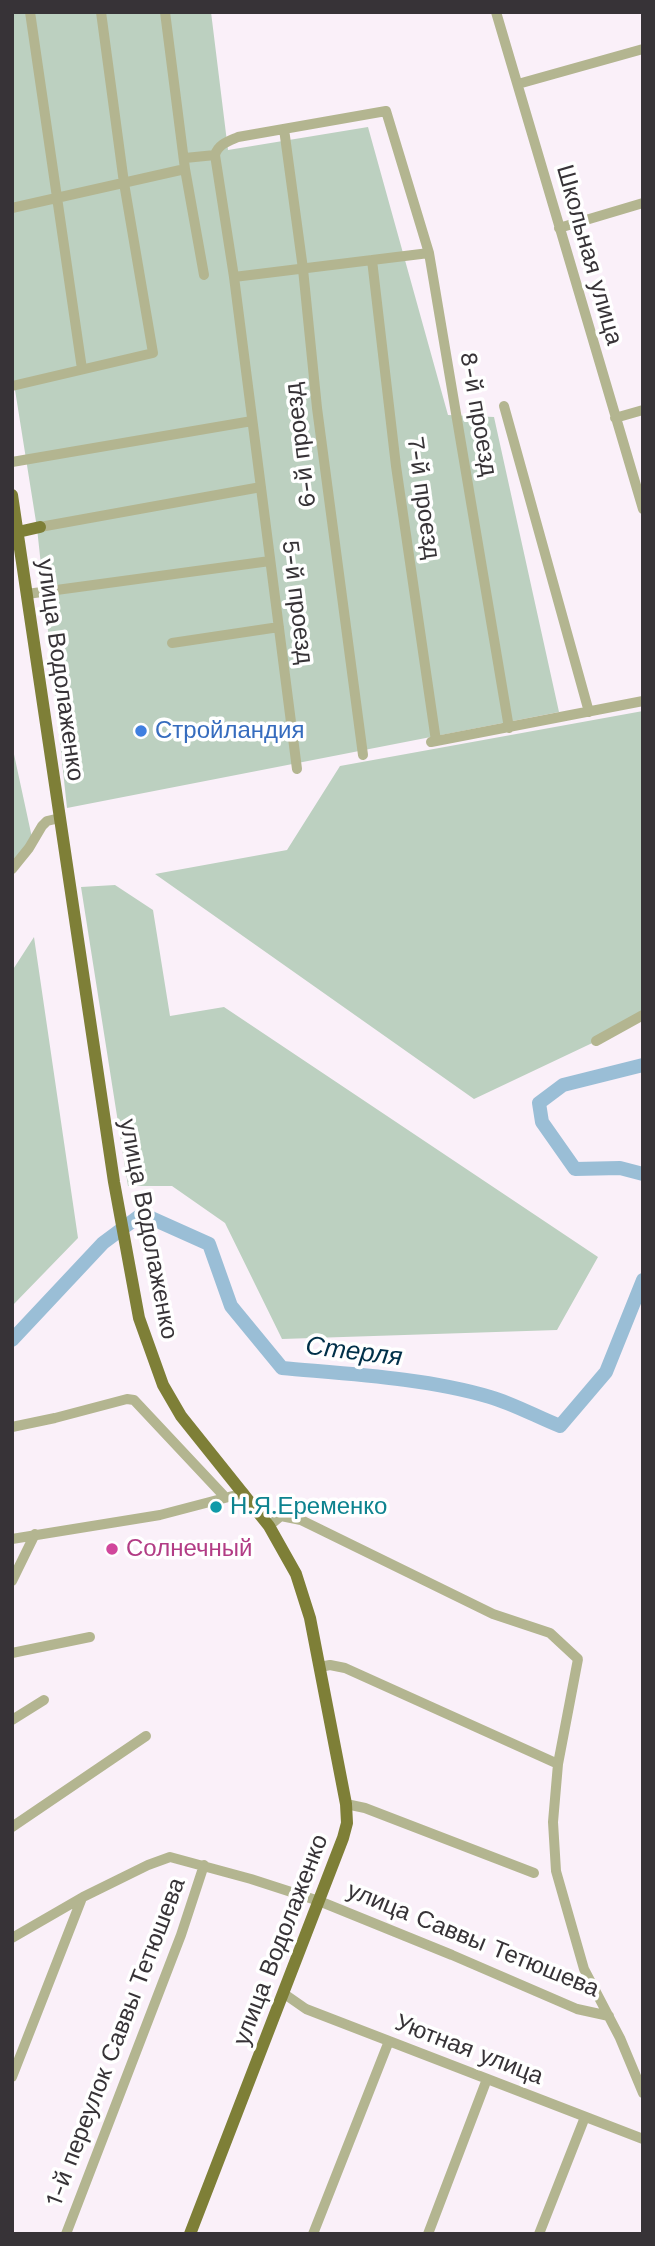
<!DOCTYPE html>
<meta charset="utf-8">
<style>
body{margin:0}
#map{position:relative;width:655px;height:2246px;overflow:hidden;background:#faf0f9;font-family:"Work Sans",sans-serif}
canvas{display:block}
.frame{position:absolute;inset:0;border:14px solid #373337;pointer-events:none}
</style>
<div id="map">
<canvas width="655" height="2246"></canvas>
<div class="frame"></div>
</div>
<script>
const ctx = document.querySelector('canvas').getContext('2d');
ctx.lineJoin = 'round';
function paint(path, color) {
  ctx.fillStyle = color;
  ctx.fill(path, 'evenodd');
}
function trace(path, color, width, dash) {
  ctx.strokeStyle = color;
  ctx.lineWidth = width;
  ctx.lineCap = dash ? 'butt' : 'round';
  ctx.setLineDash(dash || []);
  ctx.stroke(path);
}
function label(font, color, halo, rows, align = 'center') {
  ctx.font = font + ' "Work Sans",sans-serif';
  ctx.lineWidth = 7;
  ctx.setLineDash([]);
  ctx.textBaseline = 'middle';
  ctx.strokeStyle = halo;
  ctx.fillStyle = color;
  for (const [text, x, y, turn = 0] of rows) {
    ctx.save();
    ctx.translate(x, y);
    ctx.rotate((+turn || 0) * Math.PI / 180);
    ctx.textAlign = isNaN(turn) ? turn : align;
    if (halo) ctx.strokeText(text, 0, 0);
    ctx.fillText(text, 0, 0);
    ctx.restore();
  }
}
paint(new Path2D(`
 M 12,12 L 211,12 L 228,150 L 368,127 L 448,415 L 494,417 L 559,712 L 67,808 L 37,528 L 12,371 Z
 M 643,711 L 643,1019 L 474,1099 L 155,874 L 287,850 L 340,766 Z
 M 12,745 L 34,847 L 12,874 Z
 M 115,885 L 153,910 L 170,1016 L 224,1007 L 598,1257 L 557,1330 L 282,1339 L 225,1223 L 172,1186 L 128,1186 L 81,887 Z
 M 34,937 L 78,1238 L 12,1306 L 12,971 Z`), '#bcd0c0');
trace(new Path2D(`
 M 643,1065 L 563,1085 L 539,1103 L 542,1122 L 575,1169 L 620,1168 L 643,1174
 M 12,1340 L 103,1243 L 142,1214 L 209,1244 L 231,1306 L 282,1368 C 348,1374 427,1378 490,1397 C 514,1404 537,1417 560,1426 L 606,1372 L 643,1280`), '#9abed6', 14);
trace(new Path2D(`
 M 30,12 L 82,369
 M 165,12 L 185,169 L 204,275
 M 496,12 L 643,509
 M 518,84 L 643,49
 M 284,129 L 303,269 L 317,408 L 363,755
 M 185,158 L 215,155
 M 12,208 L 185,169
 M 559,228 L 643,203
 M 372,260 L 396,466 L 436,741
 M 234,277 L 429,253
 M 12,386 L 153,353 L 124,183 L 101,12
 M 504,406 L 589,712
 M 615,418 L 643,410
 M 12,462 L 252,421
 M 40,527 L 261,487
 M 27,594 L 270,561
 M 172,643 L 279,627
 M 431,742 L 643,701
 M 297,769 L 234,277 L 215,155 C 218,144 229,141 238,137 L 386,111 L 429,253 L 509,728
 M 12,869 L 29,848 L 42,826 L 47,821 L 60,818
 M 596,1041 L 643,1015
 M 12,1427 L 55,1418 L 127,1399 L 134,1400 L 225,1497
 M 269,1526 L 281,1516 L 301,1520 L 493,1614 L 550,1633 L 578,1659 L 558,1764 L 553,1822 L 556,1871 L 584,1969 L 620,2038 L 643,2093
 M 12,1539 L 160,1515 L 244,1493
 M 12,1581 L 35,1534
 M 12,1653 L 90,1637
 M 320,1667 L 330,1665 L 345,1668 L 558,1764
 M 12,1720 L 44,1700
 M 346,1804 L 365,1808 L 534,1873
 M 12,1827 L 146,1736
 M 12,1938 L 83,1897 L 148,1865 L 170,1857 L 251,1879 L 319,1901 L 452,1955 L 577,2009 L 609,2016
 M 283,1993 L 306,2009 L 643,2139
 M 12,2077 L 82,1898
 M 66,2234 L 181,1935 L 204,1865
 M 313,2234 L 389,2041
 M 428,2234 L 487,2079
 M 539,2234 L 585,2117`), '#b3b590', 10);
trace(new Path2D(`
 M 12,495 L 114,1182 L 139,1318 L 163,1385 L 181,1416 L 269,1526 L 296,1574 L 310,1618 L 346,1804 L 347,1823 L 343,1838 L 190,2234
 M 18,532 L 40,527`), '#7e7f37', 12);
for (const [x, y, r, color] of [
 [141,731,7,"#3f7fe0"],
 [216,1507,7,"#0f9aa8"],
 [112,1549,7,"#d1479c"]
]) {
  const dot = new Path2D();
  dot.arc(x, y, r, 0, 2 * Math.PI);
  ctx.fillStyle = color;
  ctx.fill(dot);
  trace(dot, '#fff', 2.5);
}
label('24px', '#373337', '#fff', [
 ["Школьная улица",589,255,74],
 ["8-й проезд",478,414,80],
 ["6-й проезд",301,445,-97],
 ["7-й проезд",423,498,82],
 ["5-й проезд",297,602,83],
 ["улица Водолаженко",60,670,82],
 ["улица Водолаженко",148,1229,79],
 ["улица Водолаженко",281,1940,-69],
 ["улица Саввы Тетюшева",473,1940,22],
 ["1-й переулок Саввы Тетюшева",116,2042,-69],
 ["Уютная улица",469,2050,21]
]);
label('24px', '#366cbe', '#fff', [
 ["Стройландия",155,731]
], 'left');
label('24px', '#0d838f', '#fff', [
 ["Н.Я.Еременко",230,1507]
], 'left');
label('24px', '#b23c85', '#fff', [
 ["Солнечный",126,1549]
], 'left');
label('italic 26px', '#003049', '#fff', [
 ["Стерля",354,1352,7]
]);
</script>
